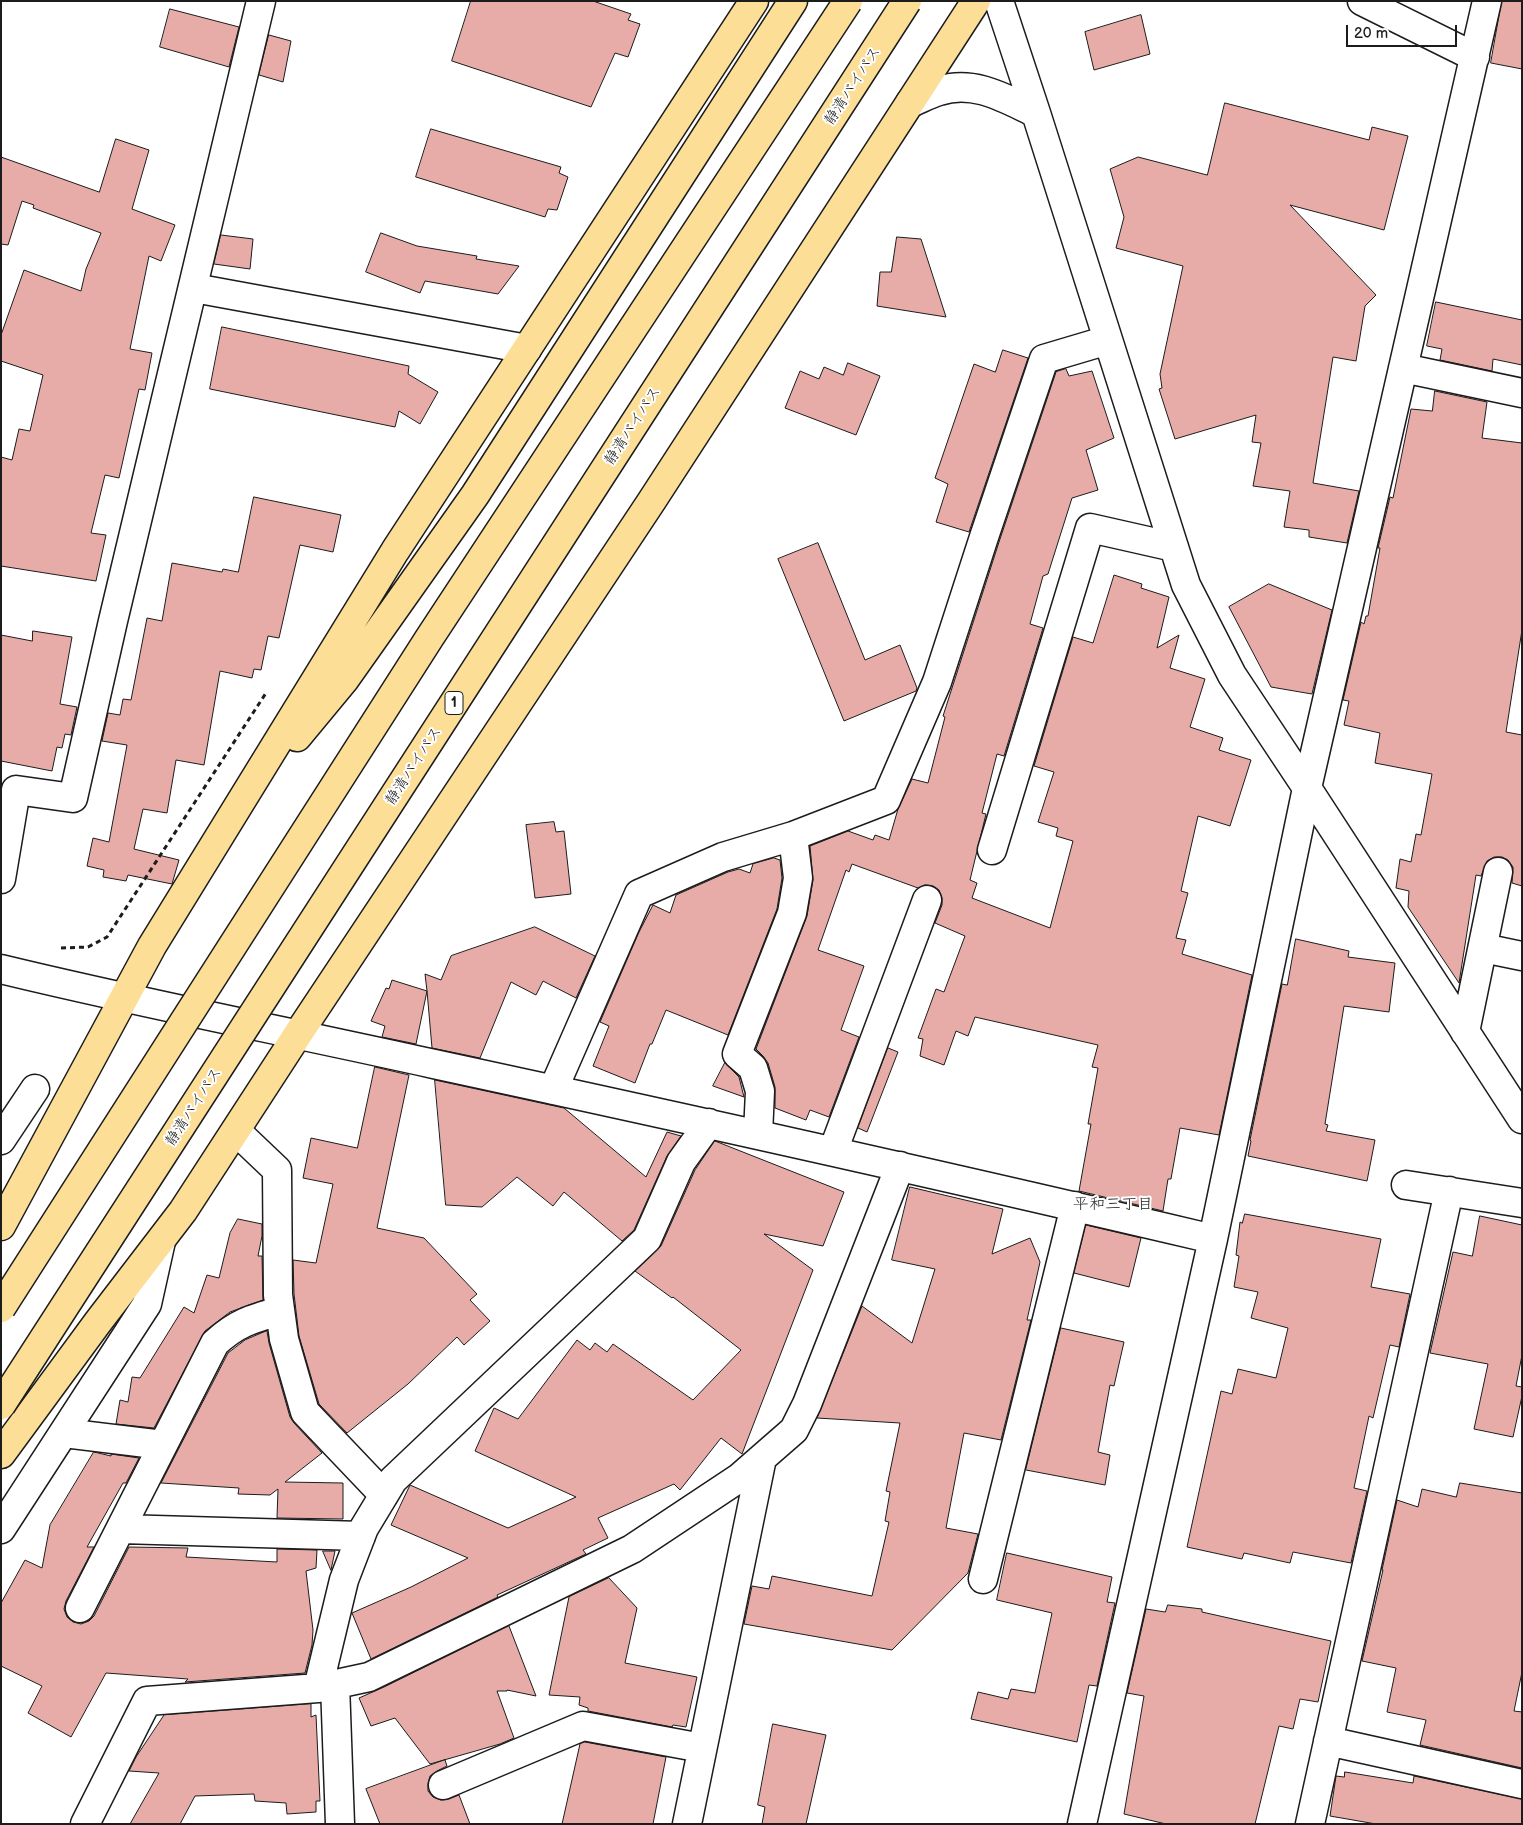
<!DOCTYPE html>
<meta charset="utf-8">
<style>
body{margin:0}
#map{position:relative;width:1523px;height:1825px;overflow:hidden;background:#fff;font-family:"Balsamiq Sans",sans-serif}
canvas{display:block}
.frame{position:absolute;inset:0;border:2px solid #1c1c1c;pointer-events:none}
.scale{position:absolute;left:1346px;top:25px;width:111px;height:22px;box-sizing:border-box;border:2px solid #1c1c1c;border-top:0;padding-left:6px;font-size:15px;line-height:18px;white-space:nowrap;color:#1c1c1c;-webkit-text-stroke:4px #fff;paint-order:stroke}
</style>
<div id="map">
<canvas width="1523" height="1825"></canvas>
<div class="frame"></div>
<div class="scale">20 m</div>
</div>
<script>
const ctx = document.querySelector('canvas').getContext('2d');
ctx.lineJoin = 'round';
function paint(path, color) {
  ctx.fillStyle = color;
  ctx.fill(path, 'evenodd');
}
function trace(path, color, width, dash) {
  ctx.strokeStyle = color;
  ctx.lineWidth = width;
  ctx.lineCap = dash ? 'butt' : 'round';
  ctx.setLineDash(dash || []);
  ctx.stroke(path);
}
function label(font, color, halo, rows, align = 'center') {
  ctx.font = font + ' "Balsamiq Sans","Klee One",sans-serif';
  ctx.lineWidth = 4;
  ctx.setLineDash([]);
  ctx.textBaseline = 'middle';
  ctx.strokeStyle = halo;
  ctx.fillStyle = color;
  for (const [text, x, y, turn = 0] of rows) {
    ctx.save();
    ctx.translate(x, y);
    ctx.rotate((+turn || 0) * Math.PI / 180);
    ctx.textAlign = isNaN(turn) ? turn : align;
    if (halo) ctx.strokeText(text, 0, 0);
    ctx.fillText(text, 0, 0);
    ctx.restore();
  }
}
const building = new Path2D(`
 M 471,1 L 593,1 L 631,14 L 628,20 L 640,24 L 628,57 L 615,53 L 591,107 L 452,61 Z
 M 1502,1 L 1522,1 L 1522,69 L 1491,63 Z
 M 170,9 L 239,27 L 229,67 L 160,47 Z
 M 1141,15 L 1150,54 L 1094,70 L 1085,32 Z
 M 269,35 L 291,41 L 283,82 L 259,75 Z
 M 1225,103 L 1369,140 L 1372,127 L 1408,136 L 1384,230 L 1290,205 L 1376,295 L 1365,306 L 1356,361 L 1333,357 L 1313,483 L 1359,491 L 1347,543 L 1309,537 L 1309,530 L 1284,527 L 1290,491 L 1253,486 L 1261,443 L 1252,442 L 1256,415 L 1175,439 L 1159,389 L 1162,388 L 1160,374 L 1183,266 L 1116,248 L 1124,217 L 1110,169 L 1138,157 L 1207,175 Z
 M 431,129 L 561,167 L 559,173 L 568,177 L 557,210 L 548,209 L 545,217 L 416,177 Z
 M 116,139 L 149,150 L 132,209 L 175,225 L 161,261 L 149,256 L 130,349 L 152,353 L 145,390 L 139,389 L 119,478 L 105,475 L 91,533 L 106,535 L 96,581 L 1,566 L 1,457 L 12,460 L 19,429 L 30,431 L 43,375 L 1,361 L 1,335 L 24,270 L 81,291 L 86,269 L 101,233 L 33,208 L 34,205 L 22,201 L 8,245 L 1,244 L 1,157 L 99,192 Z
 M 381,233 L 417,246 L 477,256 L 476,259 L 519,266 L 498,294 L 425,281 L 420,293 L 366,272 Z
 M 221,235 L 253,239 L 250,269 L 214,264 Z
 M 897,237 L 921,239 L 946,317 L 877,306 L 880,272 L 891,272 Z
 M 1436,302 L 1522,320 L 1522,365 L 1493,359 L 1492,371 L 1440,360 L 1442,349 L 1427,346 Z
 M 222,327 L 409,366 L 408,374 L 438,392 L 420,424 L 399,411 L 395,427 L 210,389 Z
 M 1003,350 L 1028,358 L 969,532 L 936,522 L 948,484 L 935,478 L 974,364 L 995,372 Z
 M 848,363 L 880,376 L 856,435 L 785,408 L 800,371 L 819,379 L 824,367 L 843,375 Z
 M 1066,369 L 1069,376 L 1092,371 L 1114,438 L 1086,450 L 1098,490 L 1072,498 L 1048,574 L 1043,576 L 1030,624 L 1043,628 L 1004,756 L 997,754 L 982,813 L 986,814 L 970,880 L 977,883 L 972,898 L 1050,928 L 1073,841 L 1056,836 L 1058,828 L 1038,822 L 1054,772 L 1034,766 L 1073,637 L 1093,643 L 1114,575 L 1142,584 L 1141,588 L 1169,597 L 1157,648 L 1179,635 L 1170,668 L 1205,679 L 1190,727 L 1223,738 L 1219,750 L 1251,760 L 1230,826 L 1198,816 L 1181,891 L 1188,893 L 1176,938 L 1186,940 L 1182,954 L 1252,975 L 1219,1135 L 1180,1128 L 1171,1179 L 1168,1179 L 1163,1211 L 1079,1191 L 1091,1124 L 1088,1124 L 1098,1068 L 1092,1067 L 1098,1045 L 975,1017 L 968,1036 L 956,1031 L 944,1065 L 920,1056 L 923,1039 L 918,1038 L 936,989 L 944,992 L 965,936 L 935,923 L 942,905 L 942,898 L 939,890 L 933,886 L 925,885 L 918,888 L 852,864 L 849,872 L 846,870 L 818,950 L 864,966 L 841,1030 L 859,1037 L 829,1117 L 810,1110 L 806,1120 L 775,1108 L 775,1087 L 768,1063 L 763,1056 L 756,1049 L 807,916 L 813,880 L 810,846 L 848,831 L 873,840 L 875,835 L 889,840 L 898,809 L 912,779 L 928,783 L 945,717 L 943,716 L 999,542 L 1056,372 Z
 M 1435,391 L 1487,402 L 1482,438 L 1522,443 L 1522,630 L 1506,732 L 1522,735 L 1522,886 L 1512,883 L 1513,867 L 1508,860 L 1502,857 L 1494,857 L 1487,861 L 1481,876 L 1476,875 L 1459,983 L 1408,907 L 1409,891 L 1396,888 L 1400,859 L 1411,862 L 1416,834 L 1421,835 L 1432,774 L 1375,763 L 1380,733 L 1344,725 L 1349,701 L 1343,700 L 1361,622 L 1364,624 L 1366,616 L 1368,616 L 1380,548 L 1378,548 L 1390,497 L 1393,498 L 1411,409 L 1432,411 Z
 M 254,497 L 341,515 L 333,552 L 300,545 L 279,638 L 268,636 L 261,670 L 254,669 L 252,678 L 220,671 L 204,765 L 176,760 L 167,813 L 143,809 L 134,849 L 179,860 L 172,884 L 128,875 L 126,881 L 103,877 L 104,870 L 87,866 L 93,838 L 109,842 L 127,745 L 102,741 L 108,713 L 120,715 L 123,699 L 131,700 L 147,618 L 162,621 L 172,563 L 222,572 L 223,569 L 238,572 Z
 M 818,543 L 865,660 L 900,645 L 917,688 L 916,691 L 844,721 L 778,559 Z
 M 1269,584 L 1332,610 L 1312,694 L 1271,687 L 1229,607 Z
 M 33,631 L 72,637 L 60,704 L 77,707 L 71,735 L 65,734 L 62,748 L 57,747 L 52,771 L 1,761 L 1,635 L 32,641 Z
 M 554,822 L 556,832 L 564,831 L 571,894 L 535,898 L 526,825 Z
 M 774,858 L 780,860 L 782,878 L 777,909 L 728,1035 L 666,1010 L 652,1044 L 650,1044 L 635,1083 L 593,1066 L 609,1026 L 600,1022 L 639,932 L 653,905 L 670,913 L 676,895 L 728,872 L 739,869 L 750,873 L 753,864 Z
 M 535,927 L 595,956 L 576,998 L 543,981 L 536,995 L 511,982 L 480,1058 L 432,1048 L 427,991 L 416,1044 L 382,1037 L 385,1026 L 371,1021 L 386,988 L 389,989 L 392,980 L 427,991 L 425,974 L 441,980 L 451,956 Z
 M 1296,939 L 1349,951 L 1348,957 L 1395,963 L 1389,1012 L 1344,1006 L 1325,1124 L 1328,1125 L 1326,1131 L 1375,1140 L 1367,1181 L 1248,1156 L 1251,1141 L 1250,1140 L 1282,984 L 1287,985 Z
 M 888,1048 L 898,1052 L 867,1132 L 858,1128 Z
 M 725,1063 L 739,1077 L 744,1097 L 713,1086 Z
 M 375,1067 L 409,1075 L 377,1228 L 424,1238 L 477,1294 L 470,1300 L 490,1321 L 464,1345 L 457,1337 L 408,1384 L 347,1433 L 319,1404 L 299,1336 L 294,1294 L 293,1260 L 316,1263 L 333,1184 L 303,1178 L 311,1138 L 357,1148 Z
 M 435,1080 L 564,1108 L 646,1177 L 667,1132 L 681,1136 L 667,1156 L 634,1230 L 622,1241 L 564,1192 L 553,1206 L 517,1177 L 482,1207 L 446,1205 Z
 M 715,1141 L 844,1192 L 823,1246 L 764,1234 L 813,1270 L 742,1454 L 721,1438 L 680,1490 L 674,1484 L 598,1518 L 608,1538 L 583,1550 L 586,1554 L 497,1595 L 498,1597 L 371,1659 L 352,1613 L 411,1587 L 468,1558 L 391,1525 L 410,1485 L 508,1528 L 576,1497 L 475,1451 L 494,1408 L 518,1419 L 577,1340 L 590,1350 L 595,1343 L 607,1352 L 613,1344 L 693,1400 L 741,1350 L 673,1297 L 672,1298 L 635,1271 L 661,1246 L 695,1170 Z
 M 910,1187 L 1003,1209 L 992,1254 L 1030,1238 L 1040,1262 L 1027,1320 L 1031,1320 L 1001,1440 L 964,1433 L 946,1528 L 978,1534 L 968,1573 L 892,1650 L 744,1624 L 752,1586 L 769,1589 L 772,1576 L 872,1596 L 889,1522 L 885,1521 L 890,1492 L 886,1491 L 900,1423 L 817,1418 L 862,1306 L 912,1343 L 935,1269 L 892,1260 Z
 M 1245,1214 L 1381,1239 L 1371,1287 L 1410,1294 L 1399,1347 L 1390,1345 L 1373,1418 L 1369,1416 L 1354,1488 L 1367,1491 L 1351,1563 L 1293,1552 L 1290,1563 L 1244,1553 L 1242,1559 L 1187,1547 L 1221,1391 L 1232,1394 L 1238,1369 L 1276,1378 L 1288,1328 L 1251,1318 L 1258,1292 L 1234,1287 L 1239,1256 L 1236,1255 L 1240,1222 L 1242,1223 Z
 M 1480,1216 L 1522,1225 L 1522,1355 L 1516,1386 L 1522,1387 L 1522,1396 L 1513,1437 L 1474,1429 L 1488,1364 L 1430,1353 L 1453,1252 L 1472,1256 Z
 M 238,1219 L 262,1224 L 262,1236 L 258,1256 L 262,1256 L 263,1300 L 230,1312 L 205,1331 L 154,1428 L 116,1424 L 120,1400 L 128,1402 L 132,1377 L 140,1378 L 184,1307 L 194,1313 L 207,1275 L 219,1278 L 230,1233 Z
 M 1086,1225 L 1141,1238 L 1129,1287 L 1074,1273 Z
 M 1061,1328 L 1124,1342 L 1114,1386 L 1110,1385 L 1098,1452 L 1110,1455 L 1105,1485 L 1026,1470 Z
 M 267,1331 L 269,1343 L 290,1417 L 294,1423 L 322,1453 L 285,1482 L 343,1483 L 343,1519 L 277,1518 L 278,1489 L 270,1495 L 238,1494 L 239,1488 L 161,1483 L 228,1353 L 245,1340 Z
 M 94,1452 L 111,1456 L 111,1454 L 139,1458 L 126,1483 L 123,1483 L 87,1547 L 94,1547 L 66,1601 L 64,1609 L 67,1617 L 73,1622 L 81,1624 L 89,1621 L 94,1616 L 129,1547 L 188,1548 L 186,1557 L 277,1562 L 277,1549 L 317,1550 L 316,1568 L 306,1571 L 313,1630 L 312,1645 L 305,1673 L 185,1682 L 188,1679 L 106,1673 L 71,1737 L 28,1713 L 42,1686 L 1,1666 L 1,1603 L 25,1560 L 42,1568 L 50,1525 Z
 M 1460,1483 L 1522,1493 L 1522,1672 L 1514,1711 L 1522,1712 L 1522,1768 L 1420,1745 L 1426,1720 L 1387,1712 L 1396,1668 L 1362,1661 L 1383,1570 L 1382,1570 L 1397,1500 L 1418,1507 L 1422,1489 L 1456,1497 Z
 M 323,1551 L 335,1551 L 331,1570 Z
 M 1007,1553 L 1112,1577 L 1107,1602 L 1115,1603 L 1097,1686 L 1089,1685 L 1077,1742 L 971,1719 L 978,1692 L 1008,1699 L 1011,1689 L 1035,1693 L 1052,1613 L 997,1600 Z
 M 609,1578 L 637,1608 L 625,1663 L 697,1677 L 686,1727 L 673,1725 L 672,1727 L 588,1711 L 588,1708 L 579,1705 L 580,1697 L 549,1695 L 569,1597 Z
 M 1168,1605 L 1202,1609 L 1202,1612 L 1331,1641 L 1318,1702 L 1300,1699 L 1293,1729 L 1279,1726 L 1255,1824 L 1166,1824 L 1124,1814 L 1144,1696 L 1127,1693 L 1146,1609 L 1165,1612 Z
 M 509,1626 L 536,1696 L 507,1690 L 507,1691 L 497,1691 L 514,1738 L 500,1744 L 430,1764 L 395,1718 L 371,1726 L 359,1698 L 384,1687 Z
 M 311,1704 L 311,1717 L 316,1715 L 320,1801 L 316,1801 L 316,1812 L 287,1814 L 286,1803 L 255,1801 L 254,1794 L 195,1796 L 180,1824 L 130,1824 L 159,1773 L 129,1771 L 136,1757 L 164,1715 Z
 M 773,1724 L 826,1735 L 806,1824 L 762,1824 L 765,1807 L 758,1805 Z
 M 585,1742 L 666,1757 L 653,1824 L 562,1824 L 580,1744 Z
 M 445,1760 L 447,1766 L 437,1771 L 430,1776 L 428,1784 L 428,1791 L 433,1797 L 441,1800 L 449,1799 L 459,1795 L 470,1824 L 380,1824 L 366,1789 Z
 M 1345,1772 L 1413,1783 L 1414,1776 L 1522,1799 L 1522,1824 L 1376,1824 L 1330,1816 L 1336,1776 L 1344,1777 Z`);
paint(building, '#e7aca8');
trace(building, '#1c1c1c', 1);
const minor = new Path2D(`
 M 999,1 L 1036,113 L 1186,585 L 1232,675 L 1307,788 L 1522,1119
 M 1362,1 L 1475,57
 M 910,103 C 920,99 929,94 939,91 C 974,79 1006,99 1036,113
 M 194,288 L 527,349
 M 1403,368 L 1522,393
 M 992,850 L 1090,528 L 1174,547
 M 1,879 L 16,790 L 73,798 L 113,621 L 261,1
 M 1483,948 L 1522,956
 M 1,969 C 145,1004 290,1032 434,1064 C 694,1120 954,1178 1213,1239
 M 1465,1032 L 1498,872
 M 553,1090 L 639,894 L 723,857 L 793,836 L 886,800 L 937,682 L 984,537 L 1044,359 L 1108,340
 M 236,1131 L 277,1170 L 278,1295 L 284,1339 L 305,1412 L 384,1495
 M 758,1134 L 760,1091 L 753,1068 L 737,1054 L 792,913 L 798,878 L 793,836
 M 1,1140 L 35,1089
 M 833,1151 L 927,900
 M 1406,1185 L 1522,1203
 M 64,1433 L 163,1445
 M 1,1529 L 147,1304 L 161,1241
 M 121,1529 L 361,1536
 M 983,1579 L 1075,1206
 M 80,1608 L 215,1343 C 237,1323 251,1319 280,1311
 M 335,1684 L 340,1824
 M 318,1688 L 369,1677 L 632,1549 L 739,1478 L 794,1430 L 807,1404 L 900,1166
 M 1328,1741 L 1522,1784
 M 443,1785 L 583,1726 L 702,1748
 M 85,1824 L 147,1701 L 318,1688 L 344,1580 L 364,1528 L 393,1480 L 647,1239 L 681,1162 L 709,1123
 M 687,1824 L 762,1458
 M 1082,1824 L 1213,1239 L 1307,788 L 1487,1
 M 1310,1824 L 1449,1191`);
const highway = new Path2D(`
 M 297,737 L 345,679 L 475,495 L 793,1
 M 1,1226 L 152,946 L 395,551 L 754,1
 M 1,1454 L 98,1322 L 183,1211 L 298,1034 L 651,502 L 976,1`);
trace(minor, '#1c1c1c', 31);
trace(highway, '#1c1c1c', 31);
trace(new Path2D(`
 M 61,948 L 88,947 L 107,937 L 266,693`), '#1c1c1c', 3, [5, 4]);
trace(minor, '#fff', 28);
trace(highway, '#fcde96', 28);
const highwayBridge = new Path2D(`
 M 1,1308 L 430,637 L 848,1
 M 1,1405 L 907,1`);
trace(highwayBridge, '#1c1c1c', 31, []);
trace(highwayBridge, '#fcde96', 28);
for (const [x, y, w] of [
 [454,703,18]
]) {
  const box = new Path2D();
  box.roundRect(x - w / 2, y - 11.5, w, 23, 4);
  ctx.fillStyle = '#fff';
  ctx.fill(box);
  trace(box, '#1c1c1c', 1);
}
label('bold 14px', '#1c1c1c', null, [
 ["1",454,703]
]);
label('15px', '#1c1c1c', '#fff', [
 ["静清バイパス",853,86,-57],
 ["静清バイパス",633,426,-57],
 ["静清バイパス",414,766,-57],
 ["静清バイパス",194,1107,-57]
]);
label('16px', '#1c1c1c', '#fff', [
 ["平和三丁目",1113,1205]
]);
</script>
